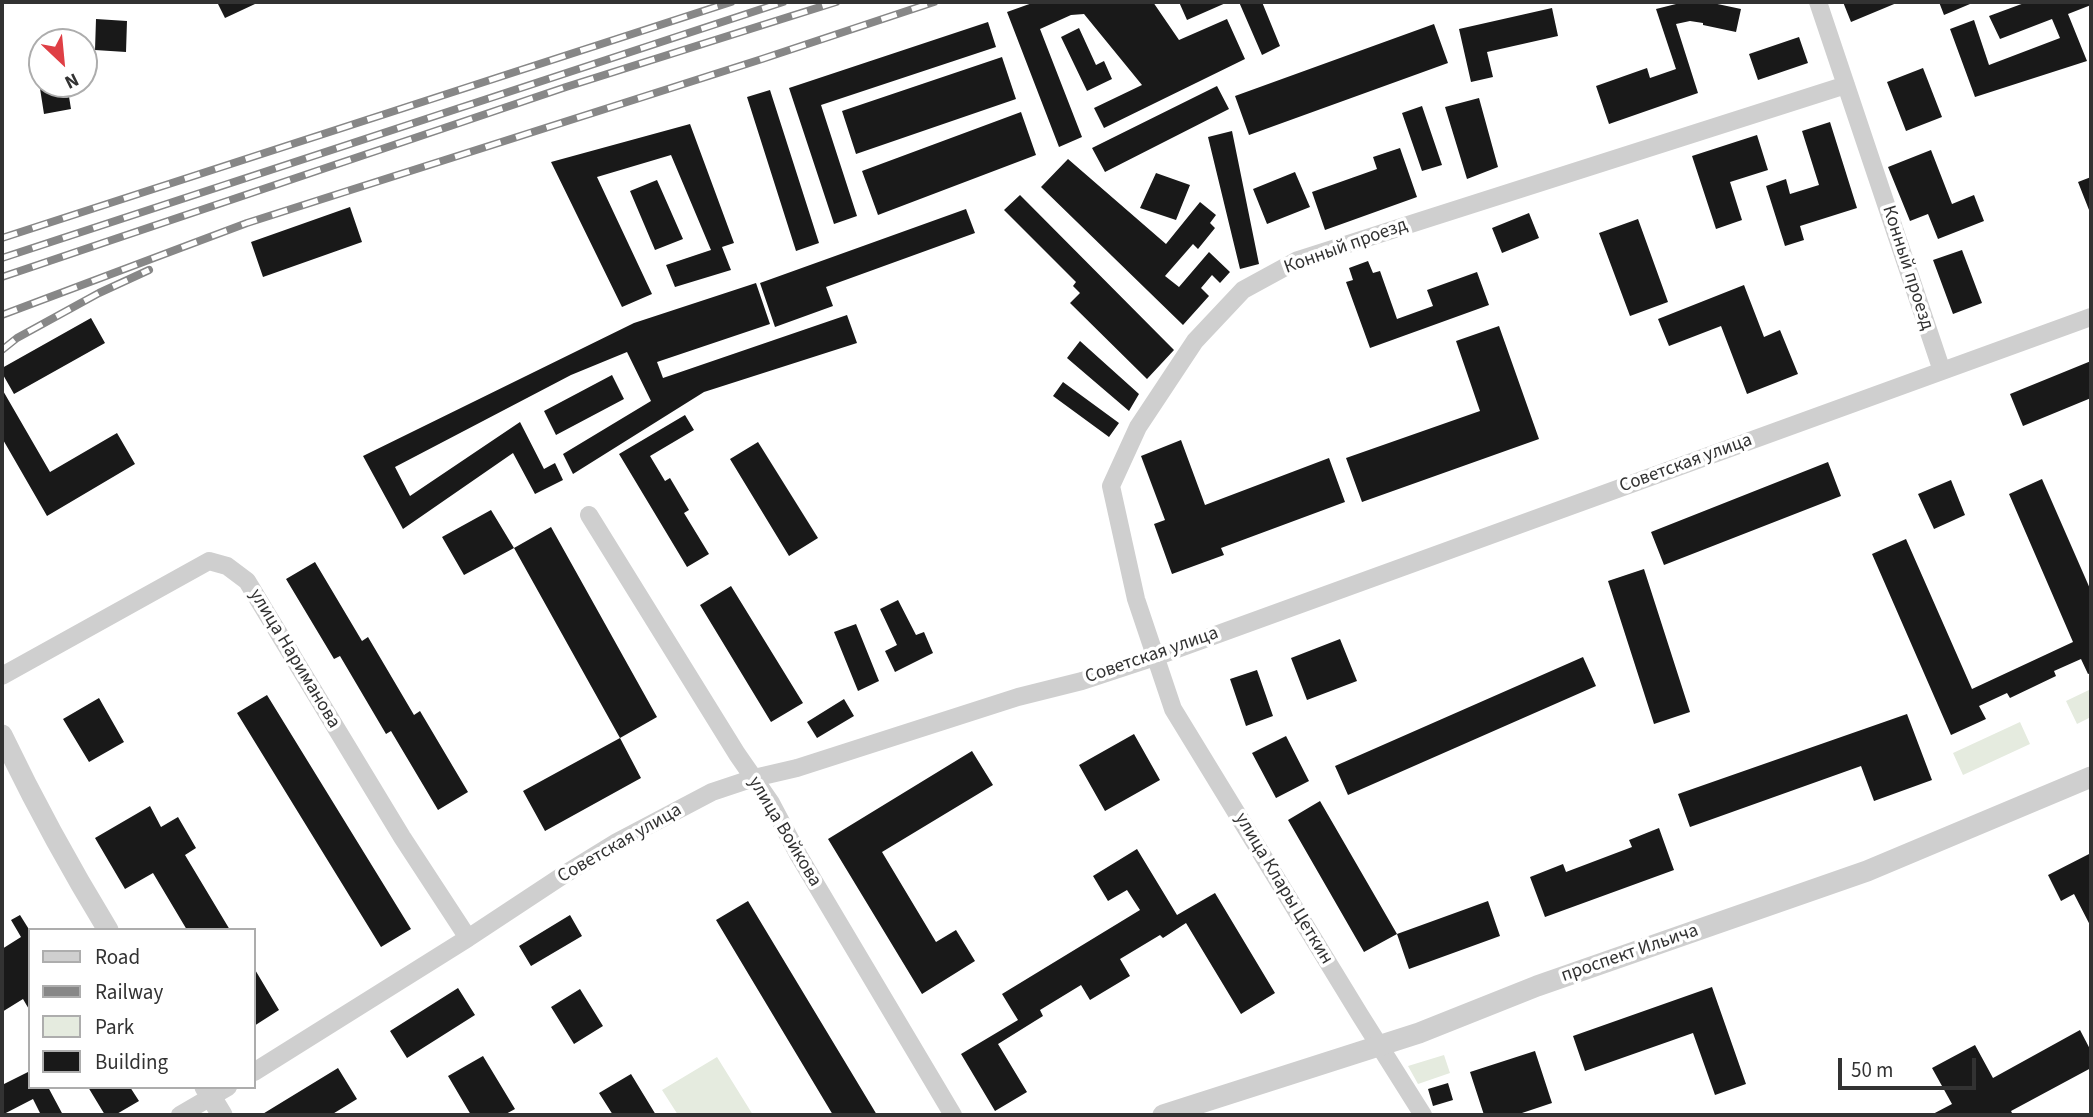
<!DOCTYPE html>
<meta charset="utf-8">
<style>
body{margin:0}
#map{position:relative;width:2093px;height:1117px;overflow:hidden;background:#fff;font-family:"Source Sans 3",sans-serif}
canvas{display:block}
.frame{position:absolute;inset:0;border:4px solid #323232;pointer-events:none}
.legend{position:absolute;left:28px;top:928px;width:228px;height:161px;box-sizing:border-box;background:#fff;border:2px solid #adadad;margin:0;padding:9px 12px;list-style:none;font-size:21px;color:#323232}
.legend li{display:flex;align-items:center;gap:14px;height:35px}
.legend b{width:35px;border:2px solid #adadad}
.north{position:absolute;left:28px;top:28px;width:70px;height:70px;box-sizing:border-box;background:#fff;border:2px solid #adadad;border-radius:50%;rotate:154deg;font-size:19px;font-weight:700;line-height:28px;text-align:center;color:#323232}
.north::after{content:'';display:block;margin:auto;width:24px;height:32px;background:#df3f45;clip-path:polygon(50% 0,100% 100%,50% 72%,0 100%)}
.scale{position:absolute;left:1838px;top:1058px;width:138px;height:32px;box-sizing:border-box;border:4px solid #323232;border-top:0;padding-left:9px;font-size:21px;line-height:24px;white-space:nowrap;color:#323232;-webkit-text-stroke:5px #fff;paint-order:stroke}
</style>
<div id="map">
<canvas width="2093" height="1117"></canvas>
<div class="frame"></div>
<ul class="legend">
<li><b style="height:9px;background:#cfcfcf"></b>Road</li>
<li><b style="height:9px;background:#878787"></b>Railway</li>
<li><b style="height:19px;background:#e5ebdf"></b>Park</li>
<li><b style="height:19px;background:#191919"></b>Building</li>
</ul>
<div class="north">N</div>
<div class="scale">50 m</div>
</div>
<script>
const context = document.querySelector('canvas').getContext('2d');
context.lineJoin = 'round';
function fill(path, color) { context.fillStyle = color; context.fill(path, 'evenodd'); }
function trace(path, color, width, dash) { context.strokeStyle = color; context.lineWidth = width; context.lineCap = dash ? 'butt' : 'round'; context.setLineDash(dash || []); context.stroke(path); }
function label(font, color, halo, rows, align = 'center') {
  context.font = font + ' "Source Sans 3",sans-serif'; context.lineWidth = 7; context.setLineDash([]); context.textBaseline = 'middle'; context.strokeStyle = halo; context.fillStyle = color; for (const [text, x, y, turn = 0] of rows) {
    context.save(); context.translate(x, y); context.rotate((+turn || 0) * Math.PI / 180); context.textAlign = isNaN(turn) ? turn : align; if (halo) context.strokeText(text, 0, 0); context.fillText(text, 0, 0); context.restore();
  }
}
const green = new Path2D(`
 M2091,689v28l-14,7 -11,-23z
 M2020,722l10,22 -67,31 -10,-22z
 M1444,1055l6,18 -32,11 -10,-18z
 M717,1057l36,58h-75l-16,-25z`);
const building = new Path2D(`
 M217,2h37l1,2 -30,14z
 M1035,2h118l26,38 48,-21 18,40 -141,69 -10,-20 48,-23 -58,-71 -13,1 -31,14 42,108 -23,10 -52,-135z
 M1179,2h49l-41,18z
 M1239,2h23l18,44 -18,9z
 M1684,2h24l33,7 -5,23 -33,-7v-2l-13,-2 -14,3 22,69 -89,31 -13,-38 51,-18 3,10 26,-9 -20,-60z
 M1843,2h56l-48,20z
 M1939,2h30l1,2 -26,11z
 M2027,2h64v3l-23,9 19,47 -112,36 -25,-68 24,-9 15,45 71,-27 -8,-19 -52,20 -11,-23z
 M1552,8l6,28 -71,16 6,25 -22,5 -12,-53z
 M96,19l31,2 -1,31 -31,-2z
 M988,22l8,25 -175,58 36,111 -23,8 -45,-136z
 M1434,24l14,39 -199,72 -14,-39z
 M1079,28l17,37 8,-4 8,18 -25,12 -26,-54z
 M1799,37l9,26 -50,17 -9,-26z
 M1002,57l14,42 -160,55 -14,-43z
 M1923,68l19,49 -36,14 -19,-49z
 M39,82h3v2h25l4,25 -27,5z
 M1217,86l12,23 -124,63 -13,-24z
 M770,90l49,153 -23,8 -49,-154z
 M1479,98l19,69 -31,12 -22,-72z
 M1422,106l20,59 -20,6 -20,-58z
 M1021,112l15,43 -158,60 -16,-44z
 M1830,122l27,86 -57,18 4,14 -19,6 -19,-60 20,-7 4,15 29,-9 -17,-54z
 M690,124l44,119 -12,4 9,23 -56,17 -9,-22 45,-15 -40,-95 -74,22 55,117 -30,13 -71,-145z
 M1232,131l27,133 -19,5 -32,-132z
 M1757,135l11,35 -38,12 12,38 -26,9 -24,-73z
 M1400,148l17,49 -92,33 -13,-38 65,-23 -4,-12z
 M1931,150l21,54 22,-9 10,26 -46,18 -10,-25 -18,7 -22,-54z
 M1068,159l98,85 34,-42 16,13 -6,8 5,5 -17,21 -5,-5 -28,32 14,11 30,-35 21,20 -10,11 -8,-8 -11,13 8,8 -26,29 -142,-138z
 M1295,172l15,35 -43,17 -14,-35z
 M1156,173l34,12 -14,35 -36,-12z
 M2091,177v38l-13,-33z
 M657,180l26,59 -28,11 -25,-59z
 M1020,195l154,155 -27,29 -77,-76 10,-10 -7,-7 3,-4 -72,-72z
 M350,207l12,35 -99,35 -12,-35z
 M966,209l9,24 -149,54 7,19 -58,21 -15,-44z
 M1529,213l10,25 -37,15 -10,-25z
 M1638,219l30,83 -38,14 -31,-83z
 M1962,250l20,53 -29,11 -20,-54z
 M1368,261l5,12 7,-2 17,48 36,-13 -6,-16 50,-18 12,33 -119,43 -24,-66 7,-2 -4,-12z
 M756,283l14,41 -113,38 6,16 184,-63 10,28 -153,49 -131,82 -10,-20 88,-53 -24,-49 -56,23 -176,92 15,29 110,-74 24,47 11,-6 8,17 -28,14 -22,-41 -110,76 -40,-73 271,-133z
 M1744,285l20,52 16,-7 18,44 -51,20 -26,-68 -52,20 -11,-27z
 M91,318l14,25 -91,51 -12,-21v-5z
 M1499,326l40,113 -177,63 -16,-44 134,-47 -24,-70z
 M1080,341l59,53 -10,17 -62,-53z
 M2091,361v37l-68,28 -13,-32z
 M612,375l12,24 -68,36 -12,-24z
 M1063,382l56,41 -10,14 -56,-41z
 M2,389l48,83 67,-39 18,31 -88,52 -45,-78z
 M685,415l9,15 -44,26 15,25 5,-3 19,32 -5,3 25,41 -22,13 -68,-113z
 M1181,440l24,65 124,-47 16,44 -124,46 3,7 -52,19 -18,-50 11,-4 -24,-64z
 M758,442l60,96 -29,18 -59,-97z
 M1828,462l13,34 -177,69 -13,-33z
 M2042,479l49,112v82l-3,1 -7,-15 -27,12 2,5 -46,22 -3,-5 -28,13 7,13 -35,16 -79,-181 34,-15 66,150 101,-47 -64,-148z
 M1951,480l14,35 -31,14 -16,-35z
 M491,510l23,38 -50,27 -22,-38z
 M551,527l106,190 -37,21 -106,-190z
 M315,562l47,79 6,-4 46,78 6,-4 48,81 -30,18 -47,-79 -5,3 -46,-78 -6,3 -48,-80z
 M1644,569l46,143 -36,12 -46,-143z
 M731,586l72,117 -32,19 -71,-117z
 M898,600l18,35 8,-3 9,21 -38,19 -10,-21 12,-6 -17,-36z
 M856,624l23,57 -21,10 -24,-59z
 M1340,639l17,42 -50,19 -16,-42z
 M1583,657l13,29 -248,109 -13,-29z
 M1257,670l16,46 -27,10 -16,-47z
 M267,695l144,234 -30,18 -144,-234z
 M99,698l25,44 -35,20 -26,-43z
 M844,699l10,17 -37,22 -10,-16z
 M1907,714l25,66 -58,21 -13,-35 -171,61 -12,-33z
 M1134,734l26,46 -55,31 -26,-46z
 M1286,736l23,45 -33,17 -24,-45z
 M620,738l21,40 -96,53 -22,-40z
 M972,751l21,34 -111,67 54,90 20,-12 19,31 -53,33 -94,-155z
 M1320,801l77,133 -33,18 -76,-132z
 M150,806l11,21 17,-10 18,31 -11,7 45,75h-43l-34,-57 -28,16 -30,-51z
 M1659,828l15,42 -129,47 -15,-40 33,-13 3,8 66,-25 -3,-7z
 M1137,849l40,66 38,-22 60,100 -34,21 -55,-91 -23,15 -3,-3 -40,24 10,17 -40,24 -9,-15 -41,25 3,6 -45,28 29,48 -32,19 -34,-57 57,-34 -16,-26 138,-84 -13,-20 -19,11 -15,-25z
 M2091,853v74l-17,-33 -13,7 -13,-26z
 M748,901l129,214h-44l-117,-195z
 M1488,901l12,35 -91,33 -12,-35z
 M20,915l10,16v80l-7,-12 -21,13v-63l19,-12 -10,-17z
 M570,915l12,21 -51,30 -12,-20z
 M254,968l25,42 -25,16z
 M1712,987l34,97 -31,11 -22,-62 -108,38 -12,-35z
 M458,988l17,27 -68,43 -17,-27z
 M580,989l23,37 -29,18 -23,-37z
 M2080,1030l11,21v17l-80,43 2,4h-82l21,-11 -20,-36 43,-23 18,33z
 M1535,1051l17,52 -36,12h-32l-14,-43z
 M483,1056l32,53 -11,6h-33l-23,-39z
 M338,1068l19,31 -26,16h-70z
 M30,1071v16h18l15,28h-22l-8,-16 -31,16v-30z
 M631,1074l25,41h-43l-14,-22z
 M1448,1083l5,17 -20,6 -5,-17z
 M88,1087h42l9,14 -24,14h-10z`);
const minor = new Path2D(`
 M1818,2l124,369
 M589,515l148,239 34,49 28,53 154,259
 M2,676l207,-115 18,5 20,15 155,256 66,101
 M254,1072l214,-134 97,-64 52,-32 95,-50 42,-14 43,-10 221,-71 64,-16 73,-24 936,-340
 M180,1115l48,-28
 M1423,1115l-63,-100 -187,-306 -37,-110 -25,-113 27,-59 57,-86 48,-51 55,-30 548,-175`);
const tertiary = new Path2D(`
 M2,735c32,67 67,131 106,195
 M205,1087l17,28
 M1163,1115l256,-82 118,-47 330,-115 224,-94`);
const rail = new Path2D(`
 M2,238l729,-236
 M2,258l781,-256
 M2,277l564,-190 270,-85
 M2,315l245,-92 515,-164 172,-57
 M2,350l15,-12 82,-45 50,-23`);
const streetNames = [
 ["Конный проезд",1346,247,-20],
 ["Конный проезд",1907,268,72],
 ["Советская улица",1686,464,-20],
 ["Советская улица",1152,656,-19],
 ["улица Нариманова",294,659,59],
 ["улица Войкова",784,832,59],
 ["Советская улица",620,844,-30],
 ["улица Клары Цеткин",1283,889,59],
 ["проспект Ильича",1630,954,-19]
];
fill(green, '#e5ebdf');
fill(building, '#191919');
trace(minor, '#cfcfcf', 18);
trace(tertiary, '#cfcfcf', 21);
trace(rail, '#878787', 8);
trace(rail, '#fff', 5, [16]);
label('19px', '#323232', '#fff', streetNames);
</script>
